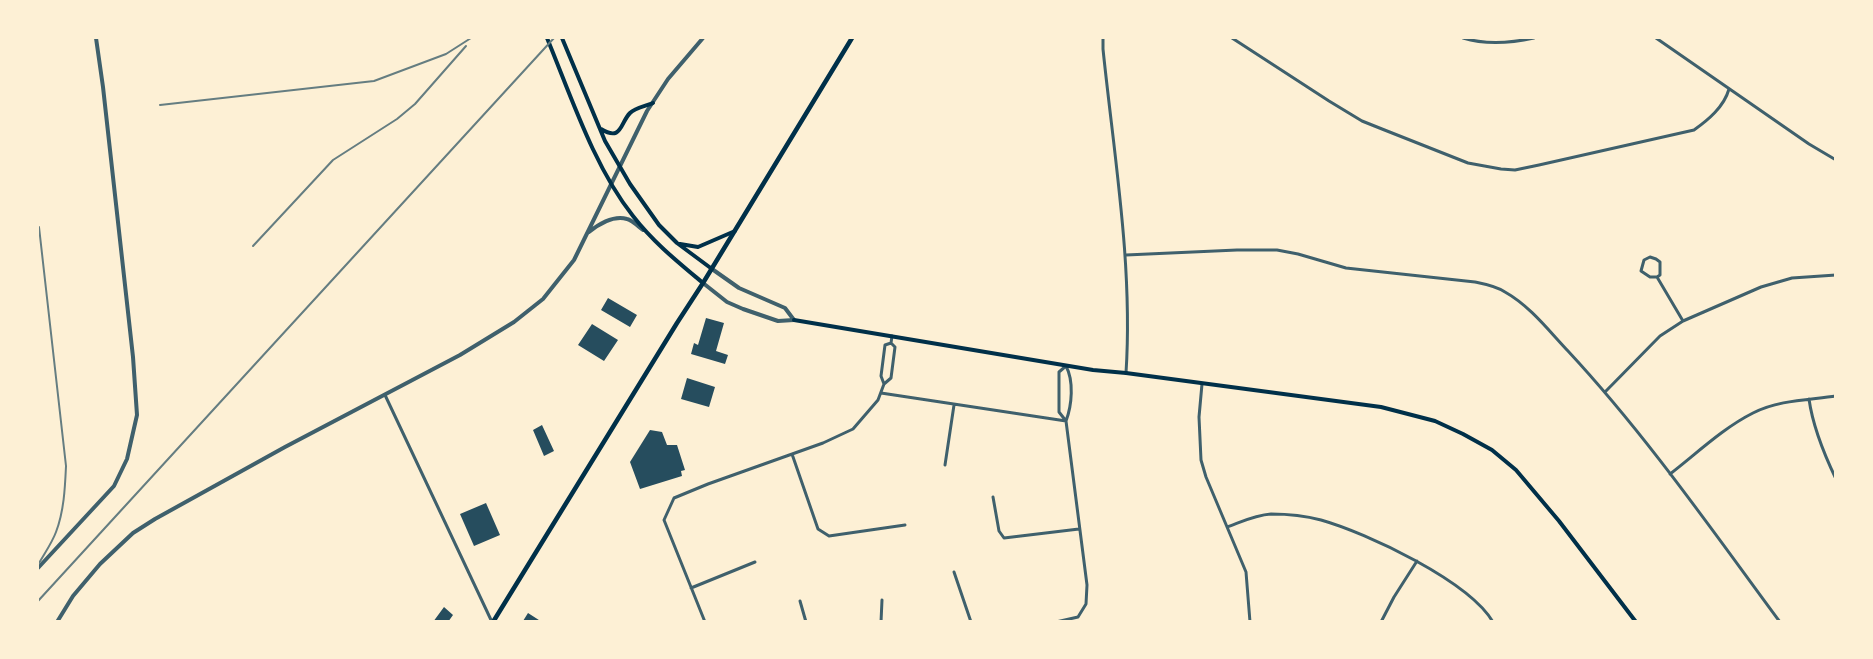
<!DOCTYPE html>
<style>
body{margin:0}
#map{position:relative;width:1873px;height:659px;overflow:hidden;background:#fdf0d5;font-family:Inter,sans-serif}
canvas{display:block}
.frame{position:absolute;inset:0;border:39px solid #fdf0d5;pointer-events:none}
</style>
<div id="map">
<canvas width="1873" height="659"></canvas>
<div class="frame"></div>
</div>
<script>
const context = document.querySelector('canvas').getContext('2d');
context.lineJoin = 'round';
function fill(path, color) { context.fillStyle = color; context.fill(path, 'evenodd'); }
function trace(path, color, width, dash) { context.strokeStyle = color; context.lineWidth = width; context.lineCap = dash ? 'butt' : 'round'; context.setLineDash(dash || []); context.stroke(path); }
const building = new Path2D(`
 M608,298l29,17 -7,12 -29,-17z
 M706,318l18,5 -8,28 12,4 -3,9 -34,-10 3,-11 4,2z
 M592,324l26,16 -14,21 -26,-16z
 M687,378l28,9 -6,20 -28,-8z
 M542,425l12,26 -10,5 -11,-26z
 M650,430l12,2 5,13h10l8,25 -4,1 1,5 -42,13 -10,-27z
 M486,503l14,32 -26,11 -14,-32z
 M444,607l9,8 -5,7h-15z
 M528,613l14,9h-17l-2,-1z`);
const minor = new Path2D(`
 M1103,38v11c11,107 30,216 23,324
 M1232,38l97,63 33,20 20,8 86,34 33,6 14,1 24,-5 155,-35c14,-10 30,-23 35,-41
 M1463,38c23,7 48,5 71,0
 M1656,38l153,106 27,16
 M1126,255l111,-5h40l21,4 48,14 129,14c10,2 21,4 30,10 25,14 44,39 63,59 78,84 144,179 212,271
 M1650,257l6,2 4,3v13l-3,2h-7l-9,-6 3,-11z
 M1657,277l26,44
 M884,384l-3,-8 4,-31 6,-2
 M1202,384l-3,33 2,43 5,17 40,95 4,50
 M1605,392l55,-56 23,-15 78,-34 31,-9 44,-3
 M881,393l185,28
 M385,395l107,227
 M1809,399c4,29 15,55 27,80
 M792,454l26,75 11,7 76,-11
 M945,465l9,-60
 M1670,474c26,-20 53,-46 83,-61 25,-13 55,-13 83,-17
 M993,497l6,34 5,7 75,-9
 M1227,527c14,-5 28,-12 44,-13 15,0 35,2 50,6 46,13 148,61 172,102
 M954,572l17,50
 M691,588l64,-26
 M800,601l6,21
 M705,622l-41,-102 10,-22 34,-14 115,-41 30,-14 25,-29 6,-16 7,-6 4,-31 -4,-4 1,-7
 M881,622l1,-22
 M1056,622l22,-5 8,-13 1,-19 -21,-164c6,-16 8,-40 0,-55l-7,6v40l7,9
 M1381,622l13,-25 23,-36`);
const tertiary = new Path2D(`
 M589,232c10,-8 24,-17 38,-13 5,1 12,8 16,11
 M712,269l27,19 46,20 9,12
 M703,283l24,19 16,7 35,12 16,-1
 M38,568l76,-82 13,-27 10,-44 -4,-58 -30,-270 -7,-49
 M57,622l16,-26 27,-32 33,-31 22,-14 130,-72 175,-92 54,-33 29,-23 31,-39 73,-149 21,-32 35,-41`);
const secondary = new Path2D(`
 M547,38c24,58 47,129 86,178 20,26 45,46 70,67
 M562,38l43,103 25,43 29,41 18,18 35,26
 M601,129c21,13 19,-6 29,-16 5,-5 16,-7 23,-10
 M680,244l18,3 37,-16
 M794,320l299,50 33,3 255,34 54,14 28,13 29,16 24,20 43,51 77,101`);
const primary = new Path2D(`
 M493,622l184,-299 26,-40 149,-245`);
const rail = new Path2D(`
 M160,105l214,-24 72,-27 25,-16
 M253,246l80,-86 64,-41 18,-15 51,-58
 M38,565c6,-11 14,-22 18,-33 8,-21 9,-44 10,-66l-27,-239
 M38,601l516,-563`);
fill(building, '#264d5e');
trace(minor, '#3f606c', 3);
trace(tertiary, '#3f606c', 4);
trace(secondary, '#003049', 4);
trace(primary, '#003049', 4.5);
trace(rail, '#657d81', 2);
</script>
